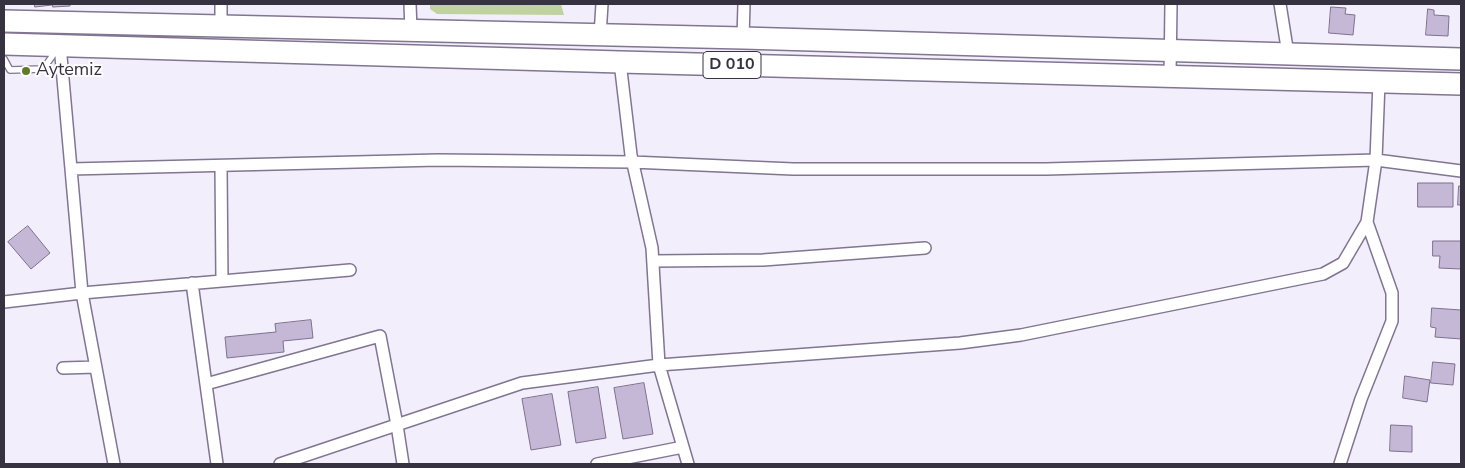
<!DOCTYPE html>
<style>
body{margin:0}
#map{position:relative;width:1465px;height:468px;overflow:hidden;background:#f3eefb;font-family:"Nunito Sans",sans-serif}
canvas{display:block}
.frame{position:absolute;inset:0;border:5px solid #37323f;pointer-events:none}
</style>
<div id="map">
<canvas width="1465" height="468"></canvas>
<div class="frame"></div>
</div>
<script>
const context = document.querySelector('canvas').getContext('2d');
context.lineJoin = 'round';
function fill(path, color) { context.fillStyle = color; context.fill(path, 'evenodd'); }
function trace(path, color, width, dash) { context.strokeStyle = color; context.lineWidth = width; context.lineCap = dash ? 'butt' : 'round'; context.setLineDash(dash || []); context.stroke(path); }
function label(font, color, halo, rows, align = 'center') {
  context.font = font + ' "Nunito Sans",sans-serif'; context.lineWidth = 4; context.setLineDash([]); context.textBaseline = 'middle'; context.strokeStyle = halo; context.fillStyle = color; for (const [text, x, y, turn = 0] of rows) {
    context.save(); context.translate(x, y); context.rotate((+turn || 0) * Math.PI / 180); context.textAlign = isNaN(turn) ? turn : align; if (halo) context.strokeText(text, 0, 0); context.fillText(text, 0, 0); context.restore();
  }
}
const green = new Path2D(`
 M430,4h131l3,11 -127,-1 -7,-5z`);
const building = new Path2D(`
 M35,4h17v1l-17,2z
 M53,4h17v2l-17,1z
 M1331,7l15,1 -1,6 10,1 -2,20 -24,-2z
 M1428,9l6,1v5l15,1 -1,20 -22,-1z
 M1418,183h35v24h-35z
 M1459,186h2v19h-3z
 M28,226l22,27 -19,16 -23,-27z
 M1433,241h28v28l-22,-1 1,-12h-7z
 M1432,308l29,2v29l-26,-2 1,-9 -5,-1z
 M311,320l2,18 -30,3 1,11 -57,6 -2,-21 51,-5 -1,-8z
 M1433,362l22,2 -2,21 -22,-2z
 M1405,376l25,4 -3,22 -24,-4z
 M644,383l9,51 -30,5 -9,-51z
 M598,387l8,51 -30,5 -8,-51z
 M552,394l9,51 -30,5 -9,-51z
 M1391,425l21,1v26l-22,-1z`);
const lane = new Path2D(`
 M4,59l6,11 33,-1 13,-18`);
const street = new Path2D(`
 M410,4l1,26
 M1280,4l8,50
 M221,26v-22
 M600,35l2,-31
 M743,38l1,-34
 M60,45l22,248 32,171
 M620,62l11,93 21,93 7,117 29,99
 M1170,76l1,-72
 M221,166l1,115
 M71,169l367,-9 194,2 161,7h253l330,-9 85,11
 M653,261l110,-1 162,-12
 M192,283l25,181
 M4,302l78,-9 268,-23
 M63,368l33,-1
 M206,384l174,-48 17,89 6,39
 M280,464l242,-81 137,-18 301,-22 61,-8 302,-61 20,-11 24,-41
 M597,464l86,-17
 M1340,464l21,-65 31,-78v-28l-25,-71 9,-62 3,-78`);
const highway = new Path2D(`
 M4,21l739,17 718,21
 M4,44l616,18 841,22`);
const markers = [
 [26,71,5,"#61792b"]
];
const shields = [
 [732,65,58]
];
const shieldNames = [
 ["D 010",732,65]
];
const poiNames = [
 ["Aytemiz",36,71]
];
fill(green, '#bfd29f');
fill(building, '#c5b8d7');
trace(building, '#7e718e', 1);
trace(lane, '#817591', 8);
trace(street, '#817591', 14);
trace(highway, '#817591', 24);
trace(lane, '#fff', 5.5);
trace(street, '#fff', 11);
trace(highway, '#fff', 21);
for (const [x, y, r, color] of markers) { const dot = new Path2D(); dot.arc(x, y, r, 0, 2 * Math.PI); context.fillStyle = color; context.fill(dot); trace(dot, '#fefefe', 2); }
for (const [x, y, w] of shields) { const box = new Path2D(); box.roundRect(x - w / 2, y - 13.5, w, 27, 4); context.fillStyle = '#fefefe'; context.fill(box); trace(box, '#37323f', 1); }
label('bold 16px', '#37323f', null, shieldNames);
label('18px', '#37323f', '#fefefe', poiNames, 'left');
</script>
